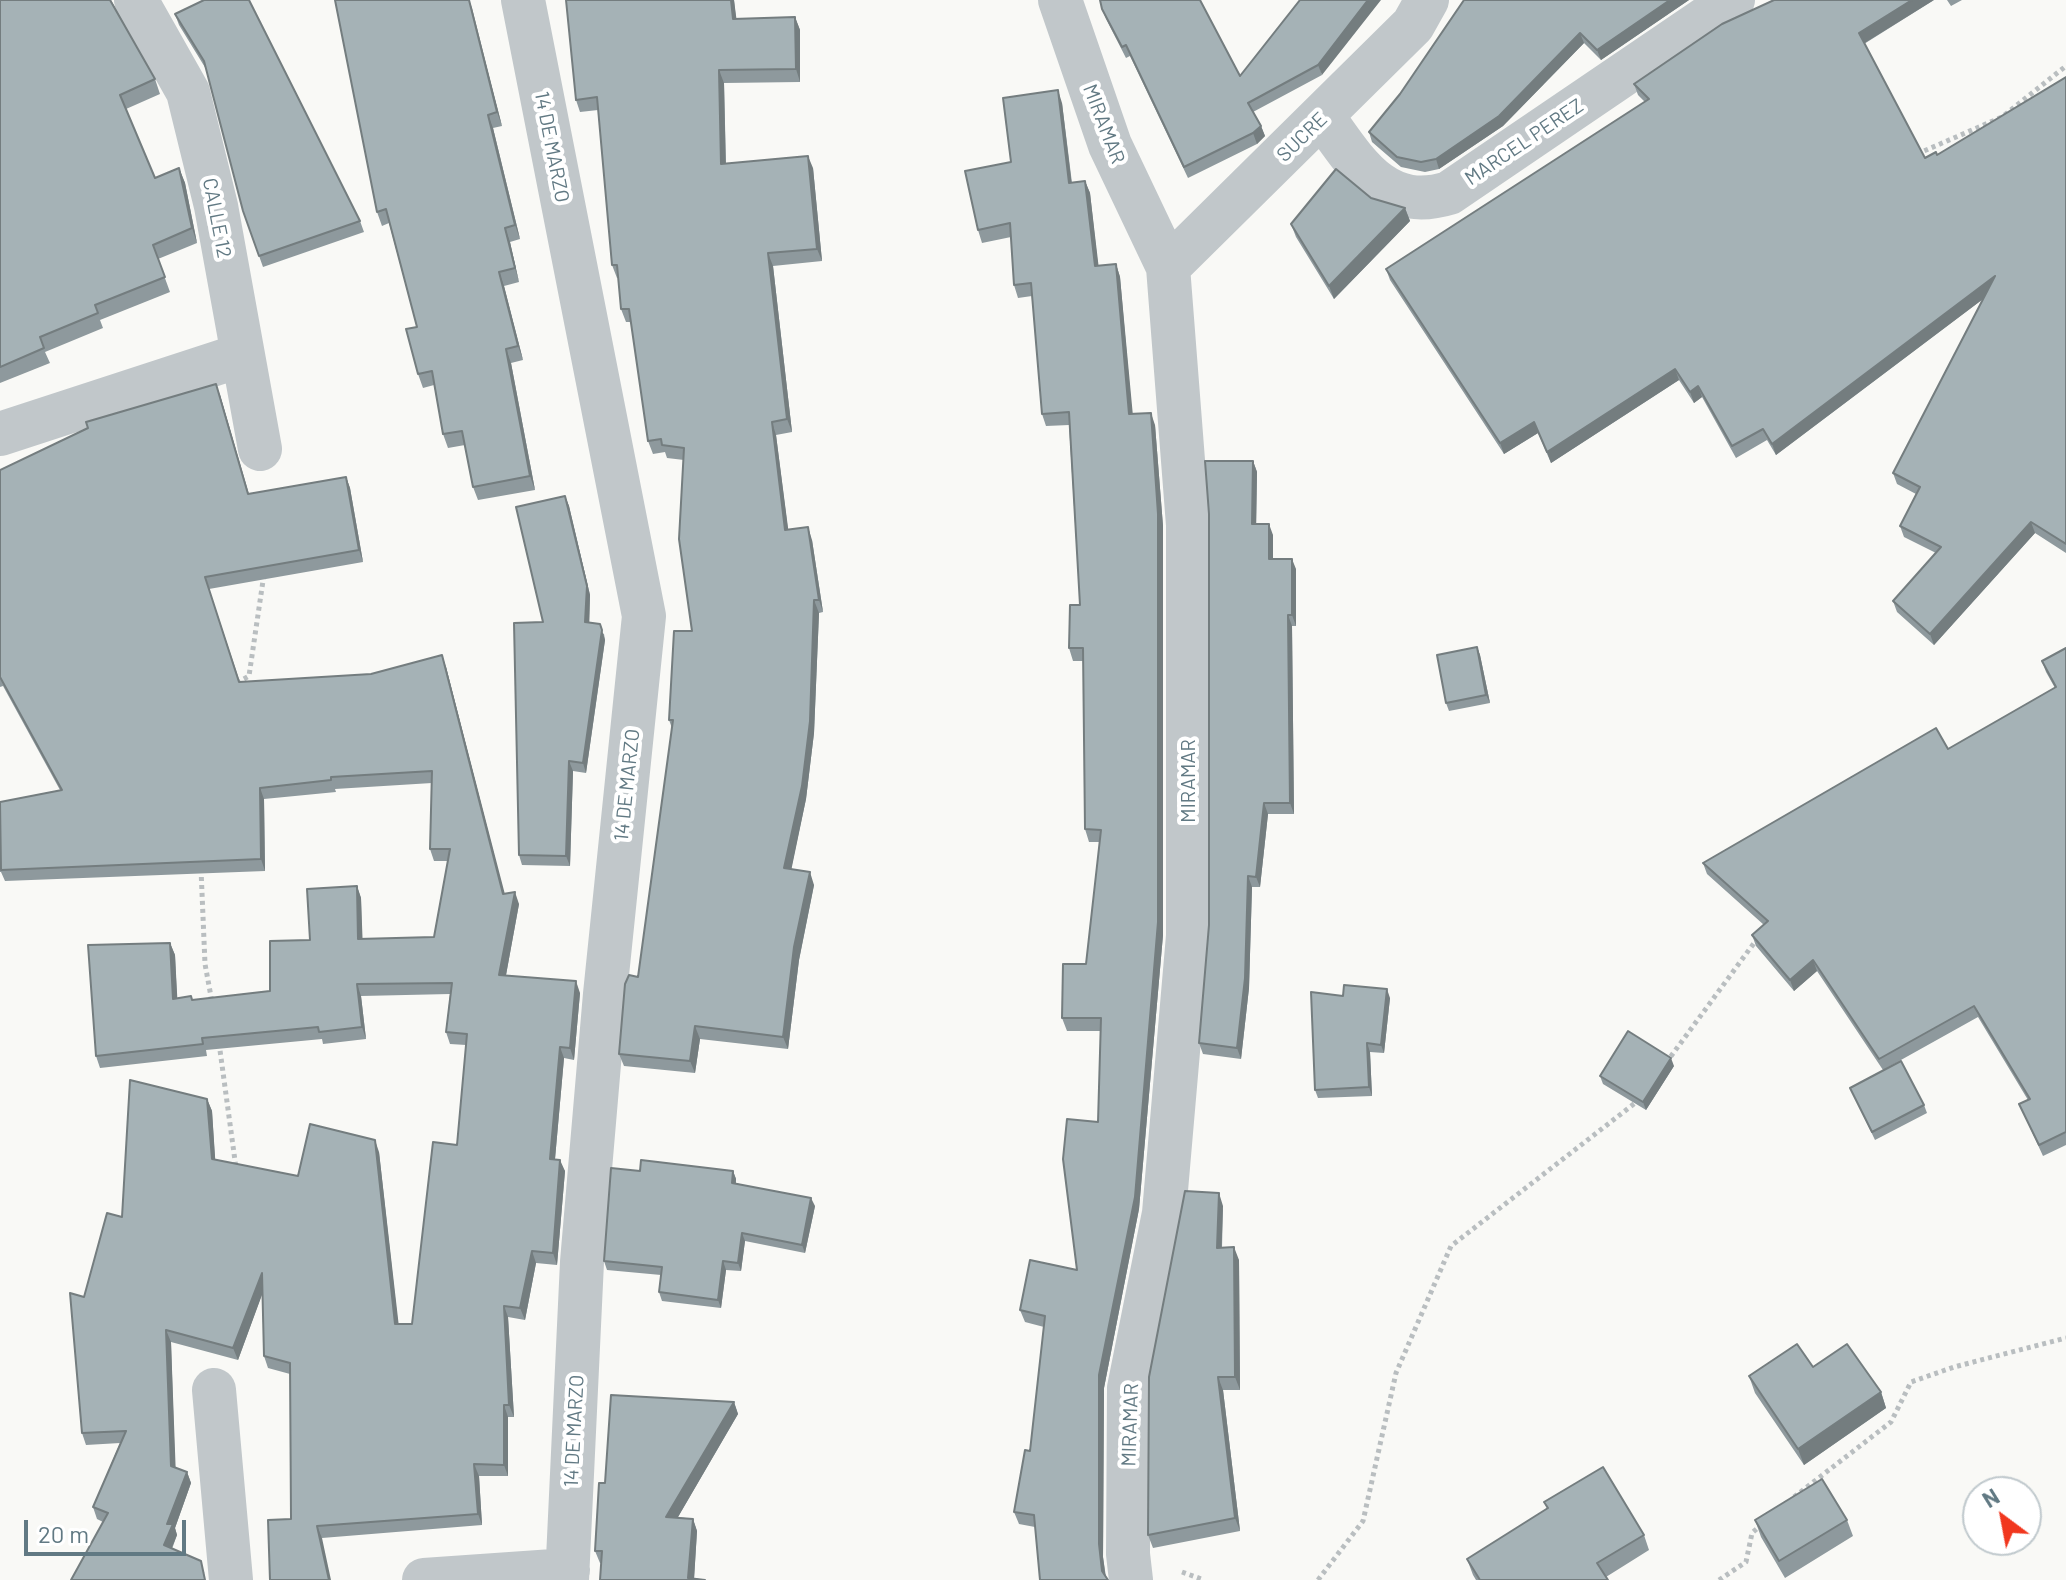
<!DOCTYPE html>
<style>
body{margin:0}
#map{position:relative;width:2066px;height:1580px;overflow:hidden;background:#f9f9f6;font-family:Barlow,sans-serif}
canvas{display:block}
.north{position:absolute;left:1962px;top:1476px;width:80px;height:80px;box-sizing:border-box;background:#fff;border:2px solid #c0c9cd;border-radius:50%;rotate:328deg;font-size:22px;font-weight:700;line-height:32px;text-align:center;color:#617983}
.north::after{content:'';display:block;margin:auto;width:28px;height:36px;background:#f1371e;clip-path:polygon(50% 0,100% 100%,50% 72%,0 100%)}
.scale{position:absolute;left:24px;top:1520px;width:162px;height:36px;box-sizing:border-box;border:4px solid #617983;border-top:0;padding-left:10px;font-size:24px;line-height:28px;white-space:nowrap;color:#617983;-webkit-text-stroke:6px #fff;paint-order:stroke}
</style>
<div id="map">
<canvas width="2066" height="1580"></canvas>
<div class="north">N</div>
<div class="scale">20 m</div>
</div>
<script>
const context = document.querySelector('canvas').getContext('2d');
context.lineJoin = 'round';
function trace(path, color, width, dash) { context.strokeStyle = color; context.lineWidth = width; context.lineCap = dash ? 'butt' : 'round'; context.setLineDash(dash || []); context.stroke(path); }
function fill(path, color) { context.fillStyle = color; context.fill(path, 'evenodd'); }
function label(font, color, halo, rows, align = 'center') {
  context.font = font + ' Barlow,sans-serif'; context.lineWidth = 8; context.setLineDash([]); context.textBaseline = 'middle'; context.strokeStyle = halo; context.fillStyle = color; for (const [text, x, y, turn = 0] of rows) {
    context.save(); context.translate(x, y); context.rotate((+turn || 0) * Math.PI / 180); context.textAlign = isNaN(turn) ? turn : align; if (halo) context.strokeText(text, 0, 0); context.fillText(text, 0, 0); context.restore();
  }
}
const path = new Path2D(`
 M1917,154l85,-37 64,-51
 M237,683l12,-7 15,-102
 M201,869l4,95 7,38
 M219,1043l17,125
 M1666,1063l91,-124
 M1794,1497l97,-75 20,-40 43,-15 112,-29
 M1182,1572l22,8
 M1318,1580l45,-59 33,-148 55,-127 188,-146
 M1719,1580l27,-18 6,-29 10,-9`);
const minor = new Path2D(`
 M136,0l52,92 28,114 44,243
 M523,0l121,616 -39,378 -23,268 -15,318
 M1060,0l50,145 58,122 20,258v411l-24,277 -35,175 -1,166 3,26
 M1323,117c33,46 61,96 126,76l284,-193
 M1168,267l245,-242 14,-25
 M0,434l242,-79
 M214,1390l17,190
 M424,1580l144,-10`);
const wall = new Path2D(`
 M0,0h111l44,79 5,15 -34,15 29,69 24,-10 6,15 12,60 -39,16 12,33 -70,28 3,8 -58,24 5,11 -50,20z
 M335,0h134l33,126 -9,2 27,111 -10,3 9,40 -15,4 19,74 -12,3 24,127 -57,10 -5,-13 -8,-42 -17,3 -5,-14 -9,-49 -11,3 -5,-14 -1,-47 -28,-104 -7,3 -5,-14z
 M566,0h168l2,19 59,-2 5,13v52l-76,1 2,81 87,4 9,93 -49,5 19,166 -16,3 12,95 24,10 11,72 -4,1 -5,120 -8,66 -15,70 23,16 -15,75 -11,89 -88,-10 -5,34 -71,-7 -5,-12 19,-77 34,-249 -3,-8 23,-89 -8,-171 -17,-2 -2,-6 -12,2 -5,-13 -17,-119h-5l-5,-13 -3,-31h-1l-5,-13 -14,-155 -18,2 -4,-12z
 M1300,0l22,75 -69,37 8,14 4,10 -8,8 -69,34 -58,-122 -4,2 -20,-39 -4,-10 138,67z
 M1464,0h225l-88,60 -17,-17 -81,83 -64,43 -14,3 -24,-5 -29,-25 -3,-10 31,-38z
 M1934,0l-70,44 61,114 12,-3 129,-78v476l-31,-20 -101,112 -37,-33 -4,-11 43,-48 -32,-16 -4,-11 16,-32 -19,-10 -4,-11 90,-174 -207,156 -9,-15 -31,18 -34,-61 -8,6 -15,-23 -128,83 -13,-30 -34,21 -114,-174 -4,-11 259,-167 -7,-7 -4,-11z
 M1947,0h15l-11,6z
 M175,14l185,207 4,11 -101,35 -20,-56 -37,-142 -27,-44z
 M1062,103l10,80 13,-2 5,12 8,73 18,-2 4,13 12,137 23,11 8,101v409l-24,274 -35,179 -1,169 3,20 -71,-50 -16,-3 -5,-12 16,-61 14,-124 -19,-5 -5,-12 57,-40 21,-148 3,-91h-34l-5,-13 24,-54 14,-122h-11l-4,-13 -2,-168h-10l-4,-13 11,-43 -11,-180 -23,1 -4,-12 -10,-118 -14,2 -4,-13 -3,-48 -29,6 -4,-13 33,-68z
 M1371,198l34,10 5,13 -76,78 -38,-62 -5,-13z
 M220,395l29,99 97,-17 4,11 13,74 -154,27 31,93 131,-8 75,-7 58,227 15,10 -13,71 74,18 -6,67 -10,-2 -9,101 10,12 -8,94 -21,-2 -11,57 -17,-3 6,100h-6v59h-29l3,49 -160,13 -31,-19 -1,-145 -22,-6 -4,-12 -2,-62 -24,66 -67,-18 4,126 12,4 4,11 -16,45 2,7 -5,14 33,24 -108,-54 -4,-12 27,-64 -34,2 -4,-12 2,-136 38,-80 85,-118 5,12 3,49 83,16 81,-24 19,172h14l45,-179 9,-100 -16,-1 -4,-12 4,-38 -89,2 5,43 -43,5 -1,-5 -116,11 1,6 -107,12 -4,-12 74,-113 5,12 2,44 14,-3 1,4 78,-9 40,-51 47,-54 4,12 1,41 72,-2 14,-76h-14l-4,-12 2,-66 -97,6 1,3 -72,7 1,72 -260,10 -4,-9h-1v-70l60,-12 -57,-104 -3,1v-217z
 M1253,461l4,11 -1,52 17,11v24l23,10v57h-4l2,188h-26l-8,73h-8l-3,101 -8,71 -38,-5 -4,-11z
 M565,496l4,10 21,89 -1,28 15,11 1,6 -19,133 -13,-2 -3,95 -48,-1 -3,-10 24,-233z
 M1477,647l3,8 10,48 -41,8 -3,-8z
 M2066,648v497l-23,11 -24,-52 9,-4 -50,-83 -95,53 -66,-99 -23,20 -38,-45 -4,-11 12,-10 -57,-51 -4,-11 245,-114 107,-61 -9,-16 -4,-11z
 M1343,996l47,2 -6,55 -14,-1 2,44 -54,2 -3,-8z
 M1674,1066l-28,44 -43,-26 -3,-8z
 M1850,1088l74,17 3,8 -52,27z
 M640,1171h93l3,8v4l79,23 -10,47 -60,-12 -4,30 -15,-1 -5,38 -59,-7 -3,-9 2,-17 -54,-5 -3,-9z
 M1223,1206l-1,42 17,12 1,130h-17l17,141 -87,17 -5,-13z
 M1813,1367l68,25 5,16 -82,57 -49,-72 -6,-17z
 M611,1395l123,7 4,12 -60,103 15,2 4,12 -3,47 11,2h-105l1,-17h-1l-5,-12 4,-68h6z
 M1544,1502l100,33 5,15 -43,27 2,3h-132l-3,-5 -6,-16 80,-50z
 M1755,1520h92l6,16 -68,42 -24,-41z`);
const shadedWall = new Path2D(`
 M469,0l3,8 30,118 -5,-14z
 M731,0h3l4,31 -5,-12z
 M1368,0h13l-59,75 -4,-10z
 M1670,0h19l-88,60 -4,-10z
 M1912,0h22l-71,44 -4,-11z
 M795,17l5,13v52l-4,-13z
 M1580,33l4,10 -81,83 -64,43 -3,-10z
 M719,70l5,13 2,94 -5,-13z
 M1058,90l4,13 11,92 -4,-12z
 M488,115l5,13 27,111 -5,-14z
 M1261,126l4,10 -8,8 -4,-11z
 M808,156l5,12 9,93 -5,-12z
 M179,168l6,15 12,60 -5,-15z
 M1085,181l5,12 10,85 -5,-12z
 M1405,208l5,13 -76,78 -5,-13z
 M505,228l5,14 9,40 -4,-14z
 M768,253l5,13 19,166 -5,-13z
 M1116,264l4,13 14,150 -5,-13z
 M499,272l5,14 19,74 -5,-14z
 M1995,276l4,11 -223,168 -4,-11z
 M506,349l5,14 24,127 -5,-14z
 M1675,369l4,11 -128,83 -4,-11z
 M216,384l4,11 32,111 -4,-12z
 M1698,386l4,11 -8,6 -4,-11z
 M1151,413l4,12 8,101v409l-24,274 -35,179 -1,169 3,23 -4,-9 -3,-27v-169z
 M772,422l4,13 14,108 -5,-13z
 M1534,422l4,11 -34,21 -4,-11z
 M1253,461l4,11 -1,63 -4,-11z
 M346,477l4,11 13,74 -4,-12z
 M565,496l4,10 21,89 -1,37 -4,-10z
 M2031,522l4,11 -101,112 -4,-11z
 M1269,524l4,11v35l-4,-11z
 M808,527l4,13 11,72 -4,-12z
 M1292,559l4,10v57l-4,-11z
 M814,600l5,13 -5,120 -8,66 -17,82 -5,-13z
 M1288,615l4,11 2,188 -4,-11z
 M600,624l5,16 -19,133 -3,-10z
 M1477,647l3,8 10,48 -4,-8z
 M442,655l4,12 62,239 -5,-12z
 M569,761l4,10 -3,95 -4,-10z
 M260,788l4,11 1,72 -4,-12z
 M1264,803l4,11 -8,73 -4,-10z
 M810,872l4,13 -15,75 -11,89 -5,-12 11,-90z
 M1248,876l4,11 -3,101 -8,71 -4,-11z
 M357,886l4,12 2,53 -5,-12z
 M515,892l4,12 -15,82 -5,-11z
 M170,943l5,12 3,56 -5,-12z
 M1813,960l4,11 -23,20 -4,-11z
 M576,981l4,12 -6,67 -4,-12z
 M357,984l4,12 5,43 -4,-12z
 M1387,989l3,9 -6,55 -3,-8z
 M695,1026l5,13 -5,34 -5,-12z
 M1367,1043l3,9 2,44 -3,-9z
 M560,1047l4,11 -10,112 -4,-11z
 M1671,1058l3,8 -28,44 -3,-8z
 M207,1099l5,12 4,60 -4,-12z
 M375,1140l4,12 21,184 -5,-12z
 M560,1160l5,11 -8,94 -4,-12z
 M733,1171l3,8 -1,12 -3,-8z
 M1219,1193l4,13 -2,56 -4,-14z
 M811,1198l4,8 -10,47 -3,-8z
 M742,1233l3,8 -4,30 -3,-8z
 M1234,1247l5,13 1,130 -5,-13z
 M532,1251l4,12 -11,57 -5,-12z
 M723,1261l3,9 -5,38 -3,-8z
 M262,1273l4,11 -28,76 -5,-12z
 M504,1306l4,11 6,100 -5,-12z
 M166,1330l5,12 5,136 -5,-12z
 M1218,1377l5,13 17,141 -5,-13z
 M1881,1392l5,16 -82,57 -6,-16z
 M734,1402l4,12 -67,115 -5,-12z
 M504,1405l4,12v59l-4,-11z
 M474,1464l5,12 3,49 -4,-11z
 M187,1472l4,11 -16,45 2,7 -9,22 -4,-12 3,-21z
 M693,1519l4,12 -3,49 -6,-2z
 M317,1526l5,12 9,42h-2z`);
const building = new Path2D(`
 M0,0h110l45,79 -35,16 35,83 24,-10 13,60 -39,17 12,32 -70,28 3,8 -58,24 4,11 -44,19z
 M204,0h45l111,221 -101,35 -16,-45 -39,-150 -29,-47z
 M335,0h134l28,112 -9,3 27,110 -10,3 10,40 -16,4 19,74 -12,3 24,127 -57,11 -11,-56 -19,3 -11,-63 -14,3 -12,-45 11,-2 -31,-118 -9,3z
 M566,0h165l2,19 62,-2 1,52 -77,1 2,94 87,-8 9,93 -49,4 19,166 -15,3 13,108 23,-3 11,73h-5l-4,121 -8,65 -18,82 26,4 -16,75 -11,90 -88,-11 -5,35 -71,-7 6,-70 4,-9 9,2 35,-257h-4l5,-89h18l-13,-92 5,-91 -22,-3 -1,-6 -13,2 -19,-132h-8l-4,-44h-5l-15,-168 -21,3z
 M1100,0h100l40,76 60,-76h68l-50,65 -70,38 13,23 -8,7 -69,34 -58,-122 -4,2 -20,-38z
 M1464,0h206l-73,50 -17,-17 -81,83 -63,43 -15,3 -24,-5 -28,-25 31,-38z
 M1774,0h138l-53,33 66,125 11,-6 1,3 129,-78v467l-35,-22 -101,112 -37,-33 48,-54 -41,-21 20,-39 -27,-14 102,-197 -223,168 -9,-15 -31,17 -34,-60 -8,6 -15,-23 -128,83 -13,-30 -34,21 -114,-174 263,-170 -15,-15 88,-60z
 M1058,90l11,93 16,-2 10,85 21,-2 13,150 22,-1 7,101v408l-23,275 -36,178v169l3,27 6,9h-68l-6,-65 -20,-3 11,-62 5,1 15,-135 -25,-6 10,-50 47,10 -14,-111 4,-40 31,3 3,-104h-39l1,-54h23l15,-134 -16,-1 -2,-181h-14l1,-43h10l-11,-193 -27,2 -11,-131 -17,2 -4,-62 -32,7 -13,-59 46,-9 -8,-64z
 M1336,169l35,29 34,10 -76,78 -38,-62z
 M216,384l32,110 98,-17 13,73 -154,27 34,105 132,-8 71,-19 61,239 12,-2 -16,83 77,6 -6,67 -10,-1 -10,112 10,1 -7,93 -21,-2 -12,57 -16,-2 5,99h-5v60l-30,-1 4,50 -161,12 12,54h-59l-2,-60 23,-1 -1,-156 -26,-7 -2,-83 -29,75 -67,-18 5,136 16,6 -20,52h6l-9,21 37,16 4,19h-134l37,-67 -15,-6 33,-76 -44,2 -12,-140 14,4 23,-84 15,4 8,-137 77,19 5,60 86,17 12,-52 65,16 20,184h17l21,-182 24,3 10,-111 -21,-2 6,-49 -95,1 5,43 -43,5 -1,-5 -116,11 1,6 -107,12 -8,-111 82,-2 3,56 18,-3 1,4 78,-9v-50l40,-1 -3,-51 50,-3 1,53 76,-2 16,-88h-20l2,-78 -101,6v3l-71,8 1,71 -260,11 -1,-68 62,-12 -62,-113v-207l88,-42 -2,-6z
 M1205,461h48l-1,63h17v35h23v56h-4l2,188h-26l-8,74 -8,-1 -3,102 -8,70 -38,-5 10,-118v-411z
 M565,496l22,90 -2,36 15,2 2,6 -19,133 -14,-2 -3,95 -47,-1 -5,-232 29,-1 -27,-115z
 M1477,647l9,48 -40,8 -9,-48z
 M2066,648v484l-27,13 -20,-41 11,-5 -56,-93 -95,53 -66,-99 -23,20 -38,-45 16,-14 -65,-58 233,-135 12,21 108,-62 -14,-26z
 M1344,985l43,4 -6,56 -14,-2 2,44 -54,3 -4,-98 32,4z
 M1628,1031l43,27 -28,44 -43,-26z
 M1901,1061l23,44 -52,27 -22,-44z
 M641,1160l92,11 -1,12 79,15 -9,47 -60,-12 -4,30 -15,-2 -5,39 -59,-8 3,-25 -58,-6 7,-93 29,3z
 M1185,1191l34,2 -2,55 17,-1 1,130h-17l17,141 -87,17 1,-158z
 M1797,1344l16,23 34,-23 34,48 -83,57 -49,-73z
 M611,1395l123,7 -68,115 27,2 -5,59 17,2h-105l2,-29h-7l4,-68h6z
 M1603,1467l41,68 -47,28 11,17h-128l-13,-21 81,-51 -4,-6z
 M1822,1479l25,41 -68,41 -24,-41z`);
const streetNames = [
 ["MIRAMAR",1104,124,69],
 ["SUCRE",1302,137,-44],
 ["MARCEL PEREZ",1524,142,-34],
 ["14 DE MARZO",552,147,79],
 ["CALLE 12",217,218,79],
 ["MIRAMAR",1188,781,-90],
 ["14 DE MARZO",627,785,-84],
 ["MIRAMAR",1130,1425,-88],
 ["14 DE MARZO",574,1431,-87]
];
trace(path, '#b9bec0', 5, [4, 4]);
trace(minor, '#c1c7ca', 44);
fill(wall, '#8e999d');
fill(shadedWall, '#747d7f');
fill(building, '#a5b2b6');
trace(building, '#747d7f', 2);
label('20px', '#617983', '#fff', streetNames);
</script>
